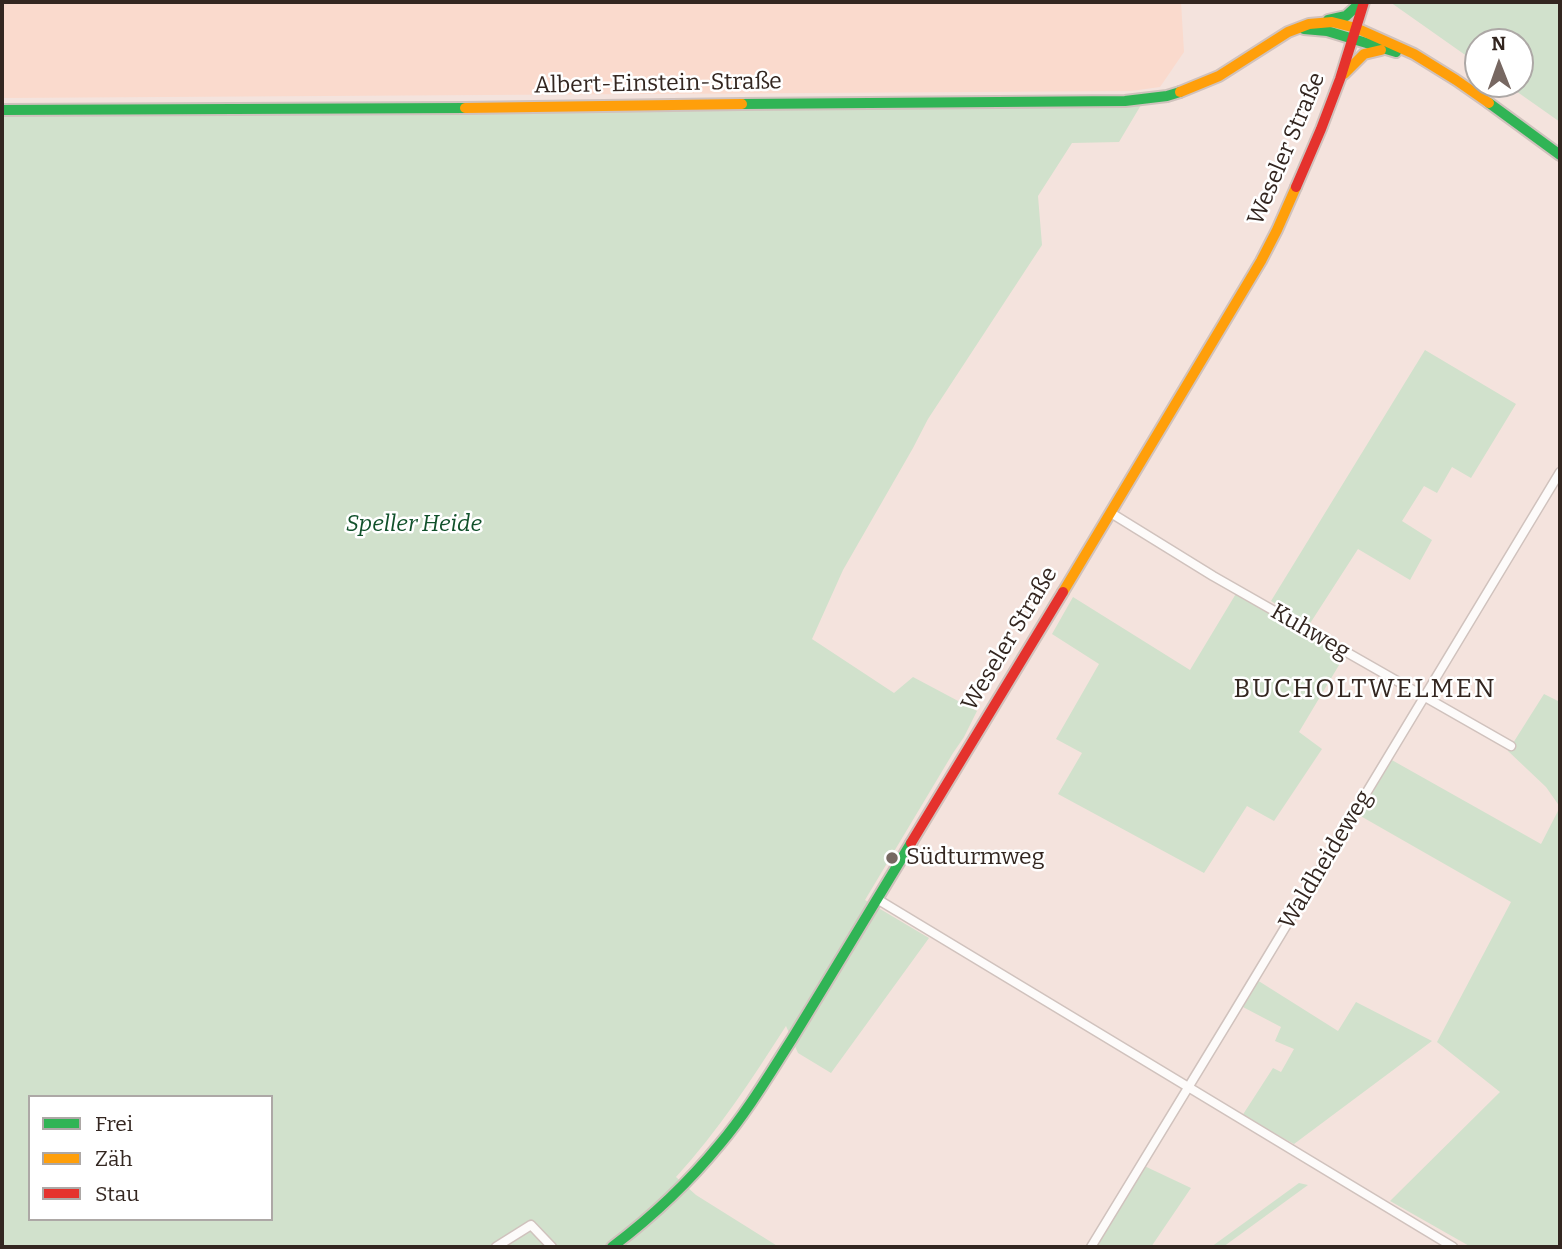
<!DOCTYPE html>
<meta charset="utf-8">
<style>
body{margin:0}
#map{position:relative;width:1562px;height:1249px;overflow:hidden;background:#f4e3dd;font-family:Bitter,serif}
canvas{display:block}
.frame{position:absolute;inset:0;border:4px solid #332620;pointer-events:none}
.legend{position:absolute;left:28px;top:1095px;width:245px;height:126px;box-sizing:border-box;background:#fff;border:2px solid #ada8a6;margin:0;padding:9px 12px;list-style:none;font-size:21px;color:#332620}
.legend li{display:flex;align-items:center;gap:14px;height:35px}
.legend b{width:35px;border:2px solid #ada8a6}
.north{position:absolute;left:1464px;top:28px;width:70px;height:70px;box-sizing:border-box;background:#fff;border:2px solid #ada8a6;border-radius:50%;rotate:359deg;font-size:19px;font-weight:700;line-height:28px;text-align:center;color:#332620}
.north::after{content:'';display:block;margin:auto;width:24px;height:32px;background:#776862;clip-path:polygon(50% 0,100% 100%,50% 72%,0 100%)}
</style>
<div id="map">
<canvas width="1562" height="1249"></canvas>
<div class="frame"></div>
<ul class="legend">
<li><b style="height:9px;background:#30b455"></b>Frei</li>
<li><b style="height:9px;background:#ff9f0a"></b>Zäh</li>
<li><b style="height:9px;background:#e5322d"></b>Stau</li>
</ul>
<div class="north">N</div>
</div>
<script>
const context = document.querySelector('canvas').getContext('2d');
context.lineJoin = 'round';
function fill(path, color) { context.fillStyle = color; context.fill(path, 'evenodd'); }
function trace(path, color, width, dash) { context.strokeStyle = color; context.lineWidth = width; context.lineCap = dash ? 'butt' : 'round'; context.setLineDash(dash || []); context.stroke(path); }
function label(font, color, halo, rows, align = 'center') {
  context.font = font + ' Bitter,serif'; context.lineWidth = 5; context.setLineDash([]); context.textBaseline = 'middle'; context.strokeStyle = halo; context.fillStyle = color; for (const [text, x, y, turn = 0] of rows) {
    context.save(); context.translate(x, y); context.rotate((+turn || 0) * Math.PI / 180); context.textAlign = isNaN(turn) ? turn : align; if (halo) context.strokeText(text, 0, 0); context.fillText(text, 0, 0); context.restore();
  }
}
const built = new Path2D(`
 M2,2h1179l3,50 -24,35 -29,4 -1129,7z`);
const green = new Path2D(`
 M1390,2h170v120l-54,-38h14v-42h-42v22z
 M1141,105l-22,37 -47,1 -34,53 4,49 -114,174 -15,29 -70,122 -31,69 82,54 19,-16 64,34 -13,26 -11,16 -88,147 64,38 -98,135 -33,-20 -12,-27c-34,53 -68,105 -110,151l20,18 83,52h-777v-1131zM30,1097h241v122h-241z
 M1425,350l91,54 -45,74 -19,-11 -15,26 -13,-7 -22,35 30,19 -22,40 -52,-31 -49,76 -38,-24z
 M1237,592l108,63 -46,77 23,17 -48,72 -27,-15 -43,67 -146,-79 24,-41 -26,-14 43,-75 -47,-30 21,-37 117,73z
 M1544,694l16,8v545h-89l-81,-46 110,-109 -63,-50 74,-140 -154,-88 33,-55 151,85 19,-37 -14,-20 -38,-36z
 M1257,980l81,51 18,-29 76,39 -138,103 -52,-28 31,-48 8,4 13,-23 -19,-8 6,-14 -40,-21z
 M1138,1163l53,25 -40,59h-62z
 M1299,1183l9,2 -85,62h-12z`);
const street = new Path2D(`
 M1111,513l102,63 298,170
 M877,899l576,348
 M496,1247l35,-22 21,22
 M1091,1247c157,-258 315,-516 469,-775`);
const fast = new Path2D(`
 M1328,20l18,-4 15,-14
 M1304,29l23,2 69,21
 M1489,103l71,52
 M742,104l383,-3 42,-5 13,-4
 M2,110l463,-2
 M612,1247c40,-30 76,-64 108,-103 27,-32 49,-69 72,-105 40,-65 79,-130 119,-196`);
const slow = new Path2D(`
 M1344,74l20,-20 17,-4
 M1180,92l39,-16 69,-44 21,-8 23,-2 24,6 58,26 42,26 33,23
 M465,108l277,-4
 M1063,592l198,-331 16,-31 19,-43`);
const jam = new Path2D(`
 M1296,187l25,-58 19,-50 24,-77
 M911,843l152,-251`);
const markers = [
 [892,858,7,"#776862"]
];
const streetNames = [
 ["Albert-Einstein-Straße",658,84,-1],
 ["Weseler Straße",1287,149,-67],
 ["Kuhweg",1310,632,30],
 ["Weseler Straße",1010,639,-59],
 ["Waldheideweg",1326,860,-59]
];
const parkNames = [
 ["Speller Heide",414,525]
];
const poiNames = [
 ["Südturmweg",906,858]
];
const quarterNames = [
 ["BUCHOLTWELMEN",1365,690]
];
fill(built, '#fadacd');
fill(green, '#d1e1cc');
trace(street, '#d0c2bd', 11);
trace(fast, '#d0c2bd', 14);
trace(slow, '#d0c2bd', 14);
trace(jam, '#d0c2bd', 14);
trace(street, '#fdfbfa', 8);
trace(fast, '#30b455', 10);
trace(slow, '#ff9f0a', 10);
trace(jam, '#e5322d', 10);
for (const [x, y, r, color] of markers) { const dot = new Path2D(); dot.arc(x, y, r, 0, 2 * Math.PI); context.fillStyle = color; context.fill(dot); trace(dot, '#fff', 2.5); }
label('23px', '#332620', '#fff', streetNames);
label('italic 23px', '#11512b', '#fff', parkNames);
label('23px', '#332620', '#fff', poiNames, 'left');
context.letterSpacing = '2px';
label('26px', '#332620', '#fff', quarterNames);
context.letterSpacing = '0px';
</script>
